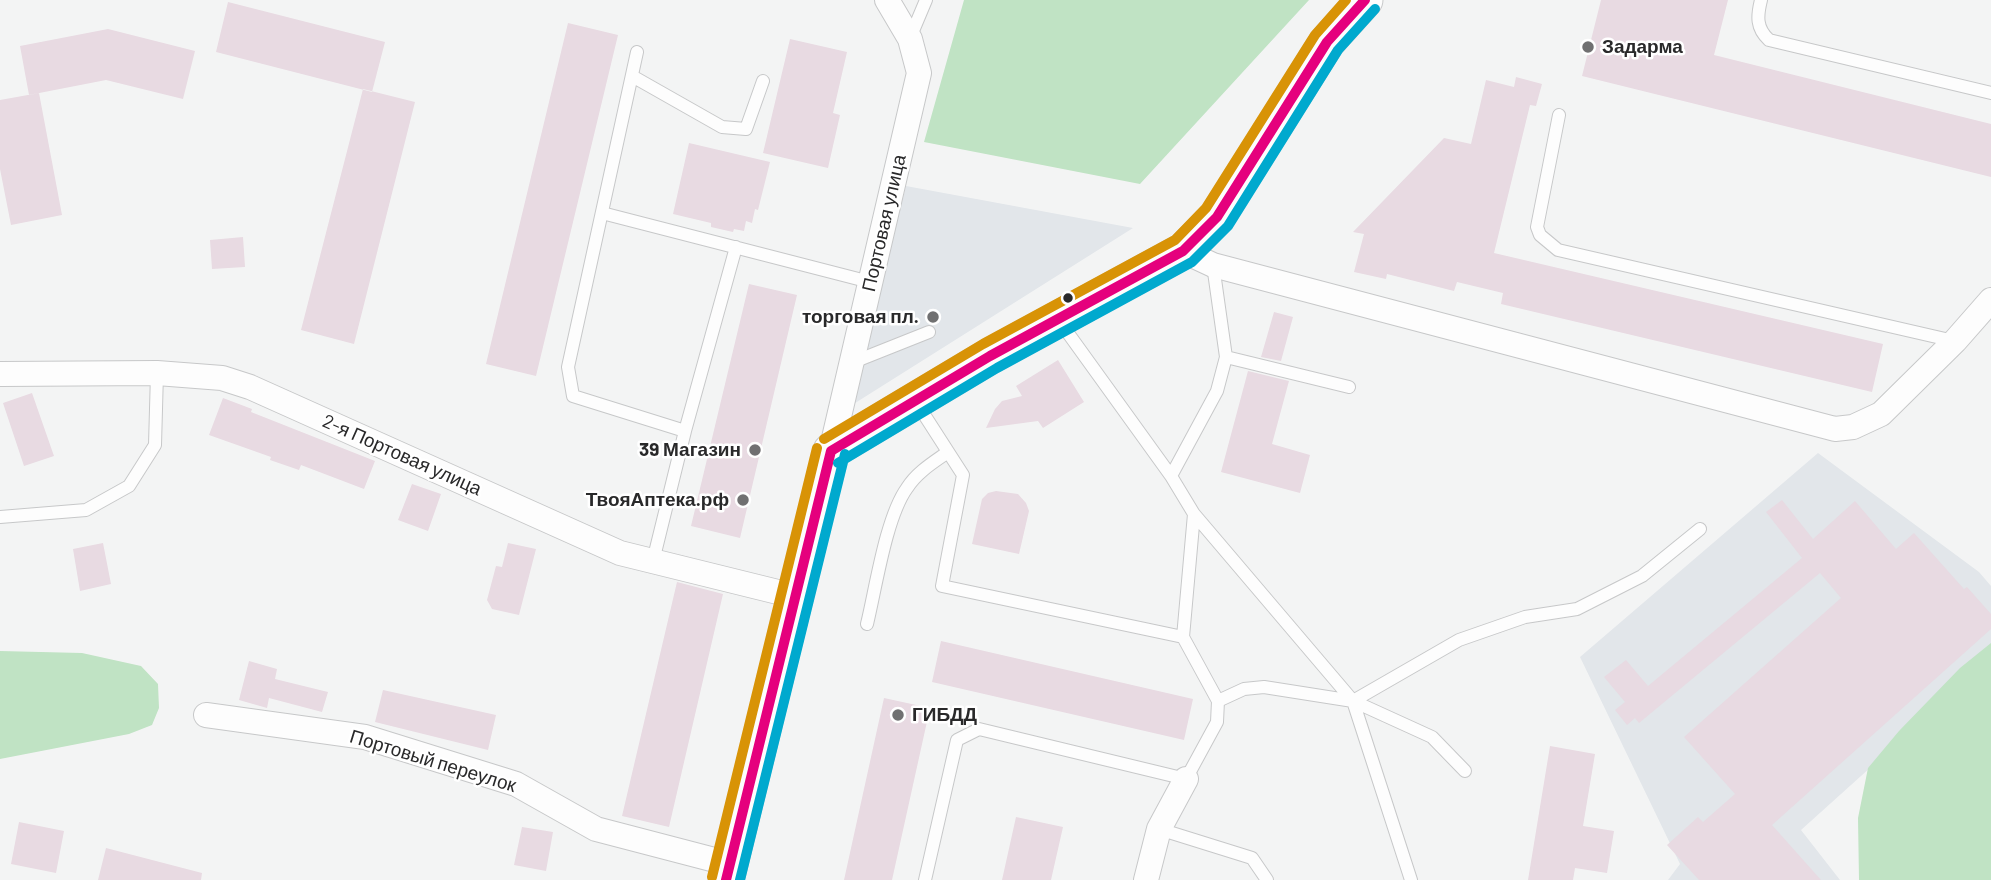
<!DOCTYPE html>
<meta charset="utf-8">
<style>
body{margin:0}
canvas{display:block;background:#f3f4f4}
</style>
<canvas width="1991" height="880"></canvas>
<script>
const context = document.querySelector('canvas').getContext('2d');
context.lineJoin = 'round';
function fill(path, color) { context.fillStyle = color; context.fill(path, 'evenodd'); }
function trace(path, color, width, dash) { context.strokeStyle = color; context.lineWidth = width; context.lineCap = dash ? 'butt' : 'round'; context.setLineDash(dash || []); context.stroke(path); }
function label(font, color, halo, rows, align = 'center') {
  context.font = font + ' Barlow,sans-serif'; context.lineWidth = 5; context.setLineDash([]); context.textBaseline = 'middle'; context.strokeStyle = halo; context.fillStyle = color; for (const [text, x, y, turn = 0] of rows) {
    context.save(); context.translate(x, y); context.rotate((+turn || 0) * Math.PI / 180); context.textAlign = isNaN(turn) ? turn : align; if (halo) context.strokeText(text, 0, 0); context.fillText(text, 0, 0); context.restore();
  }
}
const built = new Path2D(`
 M906,186l227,42 -281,177z
 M1818,453l161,119 12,14v73l-190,171 39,50h-172l12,-16 -100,-207z`);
const green = new Path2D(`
 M964,0h345l-169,184 -216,-42z
 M1991,643v237h-132l-1,-62 10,-50 31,-37 61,-63z
 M0,651l82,2 59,13 17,18 1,24 -7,17 -23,9 -129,25z`);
const building = new Path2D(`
 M1601,0h127l-14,55 277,69v53l-409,-101z
 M228,2l157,40 -13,50 -156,-40z
 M568,23l50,12 -82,341 -50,-12z
 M108,29l87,22 -12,48 -77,-19 -77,15 -9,-49z
 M790,39l57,13 -14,61 7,2 -12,53 -65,-15z
 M1516,77l26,7 -6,22 -6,-1 -36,148 389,91 -11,48 -371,-88 2,-11 -46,-11 -3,9 -67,-17 -1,5 -32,-7 10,-38 -11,-2 91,-94 27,6 15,-64 28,7z
 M363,89l52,13 -61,242 -53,-14z
 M39,93l23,122 -51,10 -11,-56v-69z
 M689,143l81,19 -12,48 -3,-1 -3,14 -6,-2 -2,10 -10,-2 -1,3 -22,-5v-4l-38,-9z
 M243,237l2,30 -33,2 -2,-29z
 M749,284l48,11 -57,243 -49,-12z
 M1274,312l19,5 -12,44 -20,-4z
 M1058,360l26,42 -41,26 -5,-7 -52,7 9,-19 7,-8 20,-5 -6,-10z
 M1248,371l41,10 -17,63 38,11 -10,38 -79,-21z
 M32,393l22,63 -30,10 -21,-63z
 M223,398l29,11 -1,3 124,49 -11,28 -63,-24 -2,5 -29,-10 1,-3 -62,-22z
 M412,484l29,10 -13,37 -30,-11z
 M996,491l22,3 8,9 3,8 -10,43 -47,-10 10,-45 6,-6z
 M1782,500l31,39 42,-38 41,48 18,-16 50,56 3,-2 24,27v15l-219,196 49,55h-122l-32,-35 31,-28 5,5 32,-28 -51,-57 157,-139 -21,-25 -181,150 -4,-5 -8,7 -12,-15 10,-8 -21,-25 22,-17 22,26 154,-128 -36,-46z
 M103,543l8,41 -31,7 -7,-42z
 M508,543l28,6 -17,66 -27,-6 -5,-9 9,-34 6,1z
 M677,582l46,12 -54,233 -47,-11z
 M941,641l252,58 -9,41 -252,-58z
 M249,661l28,8 -2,10 53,13 -6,20 -53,-14 -2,10 -28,-8z
 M383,690l113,25 -8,35 -113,-28z
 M884,698l46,10 -38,172h-48z
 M1550,746l45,8 -12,72 31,5 -7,42 -32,-5 -2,12h-45z
 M1016,817l47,10 -12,53h-49z
 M19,822l45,9 -8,42 -45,-9z
 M522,827l31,5 -7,39 -32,-6z
 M106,848l96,25 -1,7h-103z`);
const lane = new Path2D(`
 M1761,0c-4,16 -5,28 8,40l222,53
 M910,38l16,-38
 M637,52l-69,315 5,29 112,35
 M632,76l90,51 24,2 17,-48
 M1559,115l-22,112 3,8 18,15 396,91
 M602,213l268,69
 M1226,357l123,30
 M851,363l78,-31
 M916,402l47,73 -21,111 241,51
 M1171,476l46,-85 9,-34 -13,-92
 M1194,514l159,187 58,179
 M0,517l86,-7 43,-24 26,-41 2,-72
 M653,561l32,-130 51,-184
 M867,624c9,-37 19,-107 40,-136 10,-16 27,-26 41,-36
 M1218,701l26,-12 20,-2 89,14 79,36 33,34
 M1353,701l106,-61 66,-23 52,-8 65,-33 58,-47
 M1159,829l93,29 15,22
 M925,880l32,-140 22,-11 207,50 31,-57 1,-21 -35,-64 11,-123 -23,-38 -111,-154`);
const street = new Path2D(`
 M1183,251l30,14 622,164 18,-2 28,-13 74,-73 36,-41
 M0,374l157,-1 65,5 28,9 370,166 174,43
 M831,451l88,-378 -9,-34 -23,-39
 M206,715l159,22 151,47 80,45 134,35
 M1146,880l13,-51 27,-50`);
const secondary = new Path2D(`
 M726,880l105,-429 159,-95 193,-105 34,-34 110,-175 38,-42`);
const bus1 = new Path2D(`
 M831,451l159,-95 193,-105 34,-34 110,-175 38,-42
 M726,880l105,-429`);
const bus2 = new Path2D(`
 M838,463l159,-95 195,-106 36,-36 110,-176 37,-41
 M740,880l105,-426`);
const bus3 = new Path2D(`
 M824,439l159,-95 192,-104 31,-32 109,-173 31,-35
 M712,877l105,-429`);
const markers = [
 [1588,47,7,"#707071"],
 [1068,298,6,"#29292a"],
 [933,317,7,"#707071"],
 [755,450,7,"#707071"],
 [743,500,7,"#707071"],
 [898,715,7,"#707071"]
];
const poiNames = [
 ["Задарма",1602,47,"left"],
 ["торговая пл.",919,317],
 ["39 Магазин",741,450],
 ["ТвояАптека.рф",729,500],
 ["ГИБДД",912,715,"left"]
];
const streetNames = [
 ["Портовая улица",884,223,-77],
 ["2-я Портовая улица",402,455,24],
 ["Портовый переулок",433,761,17]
];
fill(built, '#e2e6ea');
fill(green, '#c0e3c4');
fill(building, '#e8dae2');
trace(lane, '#c7c8c9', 14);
trace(street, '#c7c8c9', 26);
trace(secondary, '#c7c8c9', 37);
trace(lane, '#fdfdfd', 12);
trace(street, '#fdfdfd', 24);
trace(secondary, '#fdfdfd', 35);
trace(bus1, '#e5007d', 10);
trace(bus2, '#00a9ce', 10);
trace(bus3, '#d89306', 10);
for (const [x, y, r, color] of markers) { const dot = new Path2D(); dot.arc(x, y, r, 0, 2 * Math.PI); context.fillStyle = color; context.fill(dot); trace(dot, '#fff', 2.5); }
label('bold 19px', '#29292a', '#fff', poiNames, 'right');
label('19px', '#29292a', '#fff', streetNames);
</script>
